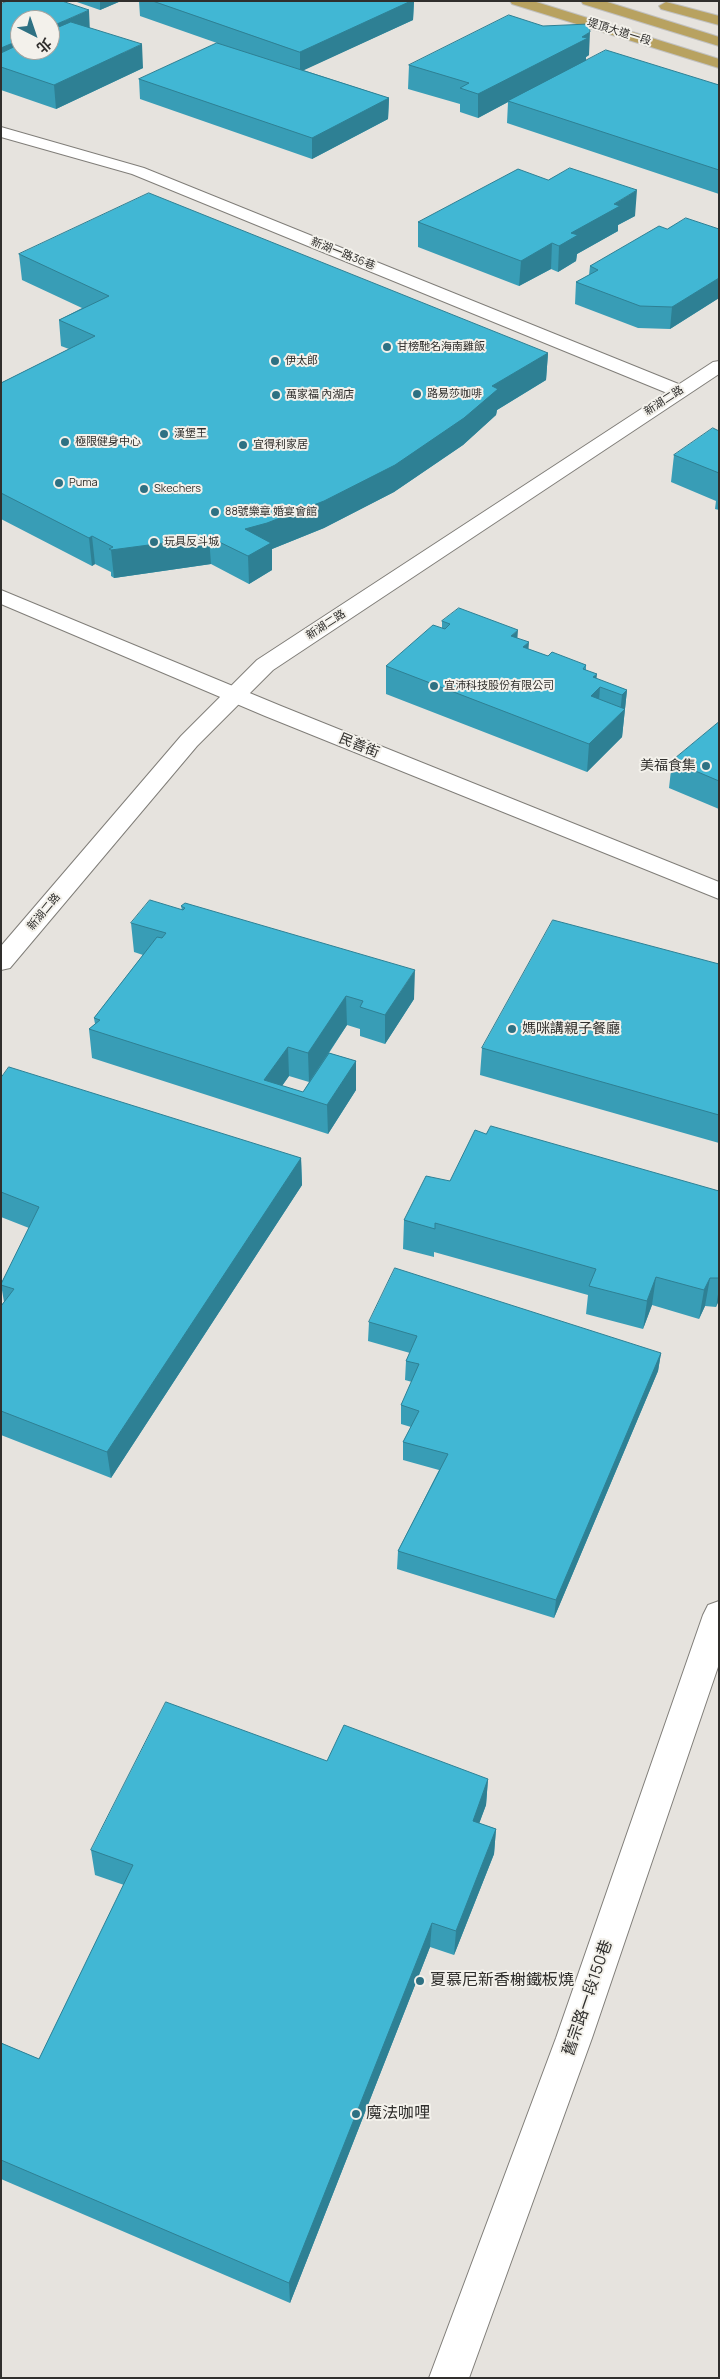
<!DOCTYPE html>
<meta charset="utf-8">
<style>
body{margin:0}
#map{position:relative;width:720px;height:2379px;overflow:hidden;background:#e6e3de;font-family:Manrope,"Noto Sans TC",sans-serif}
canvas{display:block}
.frame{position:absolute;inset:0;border:2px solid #302f2d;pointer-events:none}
.north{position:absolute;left:10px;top:10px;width:50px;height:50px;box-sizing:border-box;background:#f3f1eb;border:1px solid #a5a39f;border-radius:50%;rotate:139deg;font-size:14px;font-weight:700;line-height:20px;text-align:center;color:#302f2d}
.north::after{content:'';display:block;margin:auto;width:18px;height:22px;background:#2e7183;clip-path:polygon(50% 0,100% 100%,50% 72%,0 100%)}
</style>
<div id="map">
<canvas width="720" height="2379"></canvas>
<div class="frame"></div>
<div class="north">北</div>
</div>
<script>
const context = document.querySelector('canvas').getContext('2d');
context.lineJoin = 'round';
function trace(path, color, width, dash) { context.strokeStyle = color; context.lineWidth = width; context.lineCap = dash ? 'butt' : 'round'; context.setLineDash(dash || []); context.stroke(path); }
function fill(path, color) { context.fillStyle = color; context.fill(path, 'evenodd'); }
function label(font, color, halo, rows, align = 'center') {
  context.font = font + ' Manrope,"Noto Sans TC",sans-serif'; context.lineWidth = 4; context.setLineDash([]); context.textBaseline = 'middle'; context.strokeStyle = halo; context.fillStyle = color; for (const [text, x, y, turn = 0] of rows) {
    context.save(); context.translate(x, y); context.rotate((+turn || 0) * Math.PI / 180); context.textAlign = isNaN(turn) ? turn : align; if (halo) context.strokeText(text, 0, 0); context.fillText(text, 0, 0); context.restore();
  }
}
const minor = new Path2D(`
 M1,127l143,41 542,219 2,4 -2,4h-14l-540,-221 -131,-37z
 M1,590l280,116 438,176v17l-454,-183 -264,-112z
 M719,1601v63l-127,374 -123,340h-40l127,-340 147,-423 5,-10z`);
const tertiary = new Path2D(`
 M719,361v13l-446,296 -76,76 -187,222 -9,2v-24l180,-210 76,-76 456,-298z`);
const trunk = new Path2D(`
 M510,1h23l186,58v9l-207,-64z
 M581,1h23l115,36v9l-136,-42z
 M666,2l53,14v9l-58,-16 -2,-3z`);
const wall = new Path2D(`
 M74,1h47l-21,9z
 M139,1h275l-1,19 -110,50 86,28 -1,21 -76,40 -172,-60 -1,-20 78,-36 -77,-27z
 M1,4l89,24 53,40 -87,41 -55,-19z
 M589,55l-3,2v3l133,25v109l-212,-71 1,-21 -30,16 -18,-6v-8l-52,-15 1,-24z
 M635,216l-17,9v6l-41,23 -1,7 -18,11 -7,-3 -32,17 -101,-39v-25z
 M667,229h52v69l-49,31 -32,-1 -63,-24 1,-22 13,-7 1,-9z
 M19,254l529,99 -2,27 -49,30 -1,5 -33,30 -69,47 -70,36 -52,21v21l-23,14 -38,-20 -97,14 -3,-2v-4l-16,-8 -3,2 -91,-47v-136l68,-34 -8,-3 -2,-26 23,-12 -60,-28z
 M719,431v79l-4,-1 1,-8 -45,-19 3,-27z
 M442,621l75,17 11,11 20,7 38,9v5l10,9 31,11 -5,47 -35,35 -201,-78v-28l56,-38z
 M719,722v87l-50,-21 3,-27z
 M181,906l233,93 -29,45 -25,-8v-7l-13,-4 -18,28 27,8v29l-28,44 -236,-76 -3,-29 6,-5 -1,-6 49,-63 -9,-3 -3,-29 51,-13zM289,1076l20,6 -6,10 -21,-6z
 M719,964v179l-239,-68 2,-27z
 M1,1078l300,80 1,27 -191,293 -110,-43v-129l3,-4 -3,-18 28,-56 -28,-11z
 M486,1134l233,57v109l-3,7 -11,-1 -6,13 -47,-14 -9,24 -57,-15 2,-19 -154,-43v5l-31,-8 1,-29 46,-39z
 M369,1322l292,31 -3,18 -104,247 -157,-49 1,-18 41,-81 -36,-10v-18l8,-15 -10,-3v-19l11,-23 -7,-2 1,-19 4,-8 -42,-12z
 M327,1761l161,18 -2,26 -7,18 17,6 -2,25 -40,101 -24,-8 -140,356 -289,-124v-136l38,16 85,-174 -29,-10 -4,-25z`);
const shadedWall = new Path2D(`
 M100,1h21l-21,9z
 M411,1h3l-1,19 -113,52v-20z
 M89,10l1,23 -82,37 -7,-3v-19l19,-8v10h30v-23z
 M590,32l-1,23 -3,2v5l-78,39v1l-30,16v-24z
 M142,44l1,24 -87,41 -2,-24z
 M389,98l-1,21 -76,40v-21z
 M637,190l-2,26 -17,9v6l-41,23 -1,7 -18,11 1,-26 12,-13 43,-29z
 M552,243l-1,26 -32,17 2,-25z
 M719,278v20l-49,31 2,-22z
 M548,353l-2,27 -49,30 -1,5 -33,30 -69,47 -70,36 -52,21v21l-23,14 -1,-28 -3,-27 247,-143z
 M92,536l3,28 -3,2 -3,-28z
 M209,537l2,27 -97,14 -3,-28z
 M518,630l-2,27 -5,-21z
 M529,642l-2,28 -4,-23z
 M597,674l-2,18 5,-5 -2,28 -7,-19 2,-19z
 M627,690l-5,47 -35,35 2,-28 31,-30 2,-19z
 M415,970l-1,29 -29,45v-29z
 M346,996l1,29 -38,57 -1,-29z
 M288,1047l1,29 -10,14 -15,-10z
 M356,1061v29l-28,44 -1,-29z
 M301,1158l1,27 -191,293 -4,-26z
 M656,1277l-4,28 -9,24 4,-28z
 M710,1278l-5,28 -6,13 5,-29z
 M719,1288v12l-3,7z
 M661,1353l-3,18 -104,247 2,-18z
 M488,1779l-2,26 -15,41 2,-25z
 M496,1829l-2,25 -40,101 2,-24z
 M432,1923l-2,24 -140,356 -1,-20z`);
const building = new Path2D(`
 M8,1h54l27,9 -39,17v-7h-30v20l-19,8v-44z
 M153,1h258l-111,51z
 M509,15l34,11 46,-2 1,8 -8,5 6,1 -110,56 -18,-6 9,-5 -60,-18z
 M71,22l71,22 -88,41 -53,-18v-14l19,-9v6h30v-19z
 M217,43l172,55 -77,40 -173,-59z
 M606,50l113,35v85l-211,-69z
 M570,168l67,22 -23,14 6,2 -49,27 7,2 -19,11 -7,-3 -31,18 -103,-39 100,-53 30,11z
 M149,193l399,160 -56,33 6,3 -34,29 -69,47 -71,36 -57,22 -22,6 26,14 -23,13 -39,-19 -98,13 -2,-1 4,-2 -21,-11 -3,2 -88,-45v-110l94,-47 -36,-16 50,-24 -90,-42z
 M686,218l33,11v49l-47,29 -32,-1 -64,-24 22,-12 -8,-4 69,-40 8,3z
 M713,428l6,3v42l-45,-18z
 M459,608l59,22 -7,6 18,6 -6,5 25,9 4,-4 34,13 -3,4 14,5 -4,3 34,13 -5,5 -22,-8 -9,9 34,13 -36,35 -203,-78 47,-41 12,4 5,-5 -8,-3z
 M719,722v59l-47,-20z
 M150,900l33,10 2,-2 -4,-2 4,-3 230,67 -30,45 -25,-8 3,-6 -17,-5 -38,57 -20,-6 -24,33 39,12 26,-39 27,8 -29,44 -238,-76 11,-9 -6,-2 63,-81 5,1 4,-5 -35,-10z
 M553,920l166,44v151l-237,-67z
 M9,1067l292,91 -194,294 -106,-41v-105l13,-17 -13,-4v-1l38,-77 -38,-15v-114z
 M491,1126l228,65v87h-9l-6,12 -48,-13 -9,24 -58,-15 7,-17 -161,-46v6l-31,-9 22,-44 24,5 25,-51 11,4z
 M395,1268l266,85 -105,247 -158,-49 50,-97 -45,-12 16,-31 -18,-6 18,-41 -13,-3 11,-25 -48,-14z
 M166,1702l161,59 17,-36 144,54 -15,42 23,8 -40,102 -24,-8 -143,360 -288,-123v-117l38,16 94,-194 -42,-15z`);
const markers = [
 [387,347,5,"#2e7183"],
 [275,361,5,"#2e7183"],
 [417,394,5,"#2e7183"],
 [276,395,5,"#2e7183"],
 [164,434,5,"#2e7183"],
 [65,442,5,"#2e7183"],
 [243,445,5,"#2e7183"],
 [59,483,5,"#2e7183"],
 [144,489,5,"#2e7183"],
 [215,512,5,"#2e7183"],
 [154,542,5,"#2e7183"],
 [434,686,5,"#2e7183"],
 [706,766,5,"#2e7183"],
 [512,1029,5,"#2e7183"],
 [420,1981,5,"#2e7183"],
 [356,2114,5,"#2e7183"]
];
const farStreetnames = [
 ["堤頂大道一段",619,32,17],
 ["新湖一路36巷",343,254,22],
 ["新湖二路",664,401,-33],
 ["新湖二路",326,625,-33],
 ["新湖二路",44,912,-50]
];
const farPoinames = [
 ["甘榜馳名海南雞飯",397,347],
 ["伊太郎",285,361],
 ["路易莎咖啡",427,394],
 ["萬家福 內湖店",286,395],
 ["漢堡王",174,434],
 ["極限健身中心",75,442],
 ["宜得利家居",253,445],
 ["Puma",69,483],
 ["Skechers",154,489],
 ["88號樂章 婚宴會館",225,512],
 ["玩具反斗城",164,542],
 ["宜沛科技股份有限公司",444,686]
];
const streetNames = [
 ["民善街",359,746,22]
];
const poiNames = [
 ["美福食集",696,766],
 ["媽咪講親子餐廳",522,1029,"left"]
];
const nearPoinames = [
 ["夏慕尼新香榭鐵板燒",430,1981],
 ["魔法咖哩",366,2114]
];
const nearStreetnames = [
 ["舊宗路一段150巷",588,1998,-71]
];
trace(minor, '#807e79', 2);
trace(tertiary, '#807e79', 2);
trace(trunk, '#c1c1c0', 2);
fill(minor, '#fff');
fill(tertiary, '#fff');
fill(trunk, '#b8a260');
fill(wall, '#389db6');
fill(shadedWall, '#2e8094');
fill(building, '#41b7d4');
trace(building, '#2e8094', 1);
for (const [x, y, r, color] of markers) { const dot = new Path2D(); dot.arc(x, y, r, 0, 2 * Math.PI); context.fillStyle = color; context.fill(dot); trace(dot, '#f3f1eb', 2); }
label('11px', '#302f2d', '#f3f1eb', farStreetnames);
label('11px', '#302f2d', '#f3f1eb', farPoinames, 'left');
label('14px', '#302f2d', '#f3f1eb', streetNames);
label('14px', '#302f2d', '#f3f1eb', poiNames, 'right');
label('16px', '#302f2d', '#f3f1eb', nearPoinames, 'left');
label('16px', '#302f2d', '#f3f1eb', nearStreetnames);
</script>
